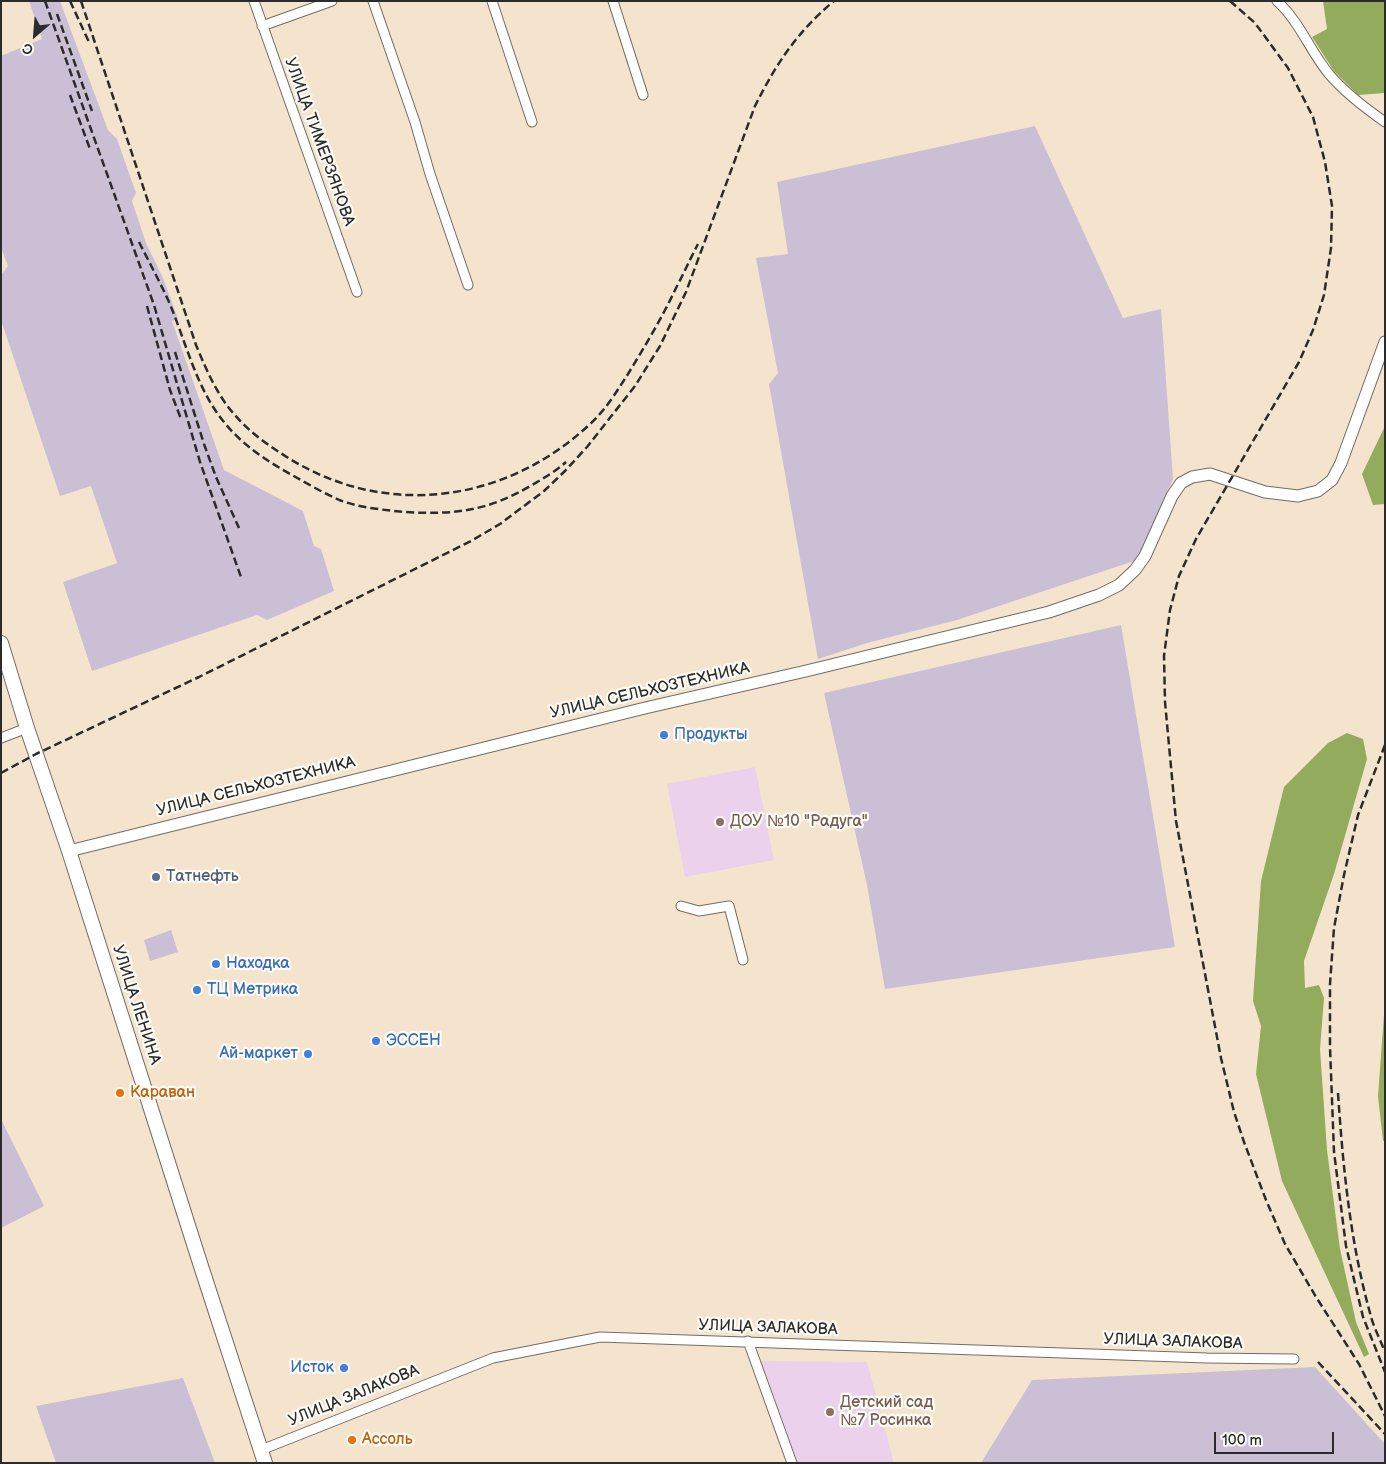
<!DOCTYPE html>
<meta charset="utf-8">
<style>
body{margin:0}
#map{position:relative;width:1386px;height:1464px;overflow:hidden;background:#f5e4cd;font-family:"Balsamiq Sans",sans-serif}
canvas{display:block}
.frame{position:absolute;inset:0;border:2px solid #2b2b2b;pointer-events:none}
.north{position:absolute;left:10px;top:10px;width:50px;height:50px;-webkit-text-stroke:4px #fdfcf7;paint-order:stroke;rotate:207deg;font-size:14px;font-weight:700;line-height:20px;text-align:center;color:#2b2b2b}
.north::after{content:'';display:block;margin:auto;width:18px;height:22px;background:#2b2b2b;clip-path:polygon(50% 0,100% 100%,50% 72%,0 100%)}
.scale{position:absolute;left:1214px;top:1432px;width:120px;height:22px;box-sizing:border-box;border:2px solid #2b2b2b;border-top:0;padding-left:6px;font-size:15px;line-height:18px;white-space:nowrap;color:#2b2b2b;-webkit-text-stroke:4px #fdfcf7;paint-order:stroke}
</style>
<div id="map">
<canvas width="1386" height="1464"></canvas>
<div class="frame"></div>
<div class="north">С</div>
<div class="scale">100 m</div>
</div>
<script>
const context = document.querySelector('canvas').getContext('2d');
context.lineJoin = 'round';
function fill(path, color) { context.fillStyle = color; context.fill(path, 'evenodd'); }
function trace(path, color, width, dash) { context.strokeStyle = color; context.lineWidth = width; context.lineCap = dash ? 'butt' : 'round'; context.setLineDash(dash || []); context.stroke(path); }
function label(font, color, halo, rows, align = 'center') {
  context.font = font + ' "Balsamiq Sans",sans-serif'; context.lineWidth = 4.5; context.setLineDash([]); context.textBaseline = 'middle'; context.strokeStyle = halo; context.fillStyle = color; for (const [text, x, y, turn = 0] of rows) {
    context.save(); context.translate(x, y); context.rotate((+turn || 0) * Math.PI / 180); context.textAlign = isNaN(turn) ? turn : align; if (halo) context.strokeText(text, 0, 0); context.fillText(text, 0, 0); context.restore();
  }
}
const built = new Path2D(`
 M755,767l19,93 -89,17 -18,-93z
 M761,1361l106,1 27,101h-96z`);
const industrial = new Path2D(`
 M29,1h31l48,129 9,9 19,54 -4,8 14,42 17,35 15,41 -6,2 52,149 79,41 11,35 7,3 13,42 -67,29 -10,-5 -165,56 -29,-89 54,-19 -26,-77 -31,10 -59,-176v-45l7,-9 -7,-18v-192l41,-17z
 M1035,126l88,192 38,-9 12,170 -36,81 -180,60 -90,23 -49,16 -49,-275 9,-11 -22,-115 32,-4 -11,-72z
 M1121,625l54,322 -290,42 -18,-104 -43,-192z
 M171,930l7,22 -28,9 -6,-21z
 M1,1119l43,87 -43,22z
 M1315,1367l70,77v19h-404l51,-83z
 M183,1378l32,85h-159l-20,-57z`);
const forest = new Path2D(`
 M1323,1h62v92l-27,2 -24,-24 -22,-34 15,-8z
 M1385,426v78l-12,1 -11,-31z
 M1347,733l16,6 4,20 -33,115 -30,87 1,27 14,-3 5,13 -4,51 7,101 13,99 16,73 13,32 -5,3 -82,-176 -26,-107 5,-48 -8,-25 8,-120 23,-94 44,-44z
 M1385,1001v140h-2l-5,-45z`);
const minor = new Path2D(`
 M254,1l103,291
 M373,1l42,121 15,52 38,111
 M492,1l40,121
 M613,1l30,94
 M1277,1c23,21 33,50 52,73 16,19 36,34 56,48
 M262,26l70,-25
 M1,738l26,-10
 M681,906l18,5 30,-5 14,54
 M748,1341l44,122
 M261,1450l232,-92 107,-21 607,21 87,1`);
const tertiary = new Path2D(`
 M69,851l576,-143 161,-37 243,-59 50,-17 20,-10 16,-15 10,-14 27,-60 9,-13 11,-6 18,-3 55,18 33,4 20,-5 14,-11 9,-17 44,-121`);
const primary = new Path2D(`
 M1,643l26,85 42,123 131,412 65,200`);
const rail = new Path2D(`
 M45,1l109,304 46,157 41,115
 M70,1l19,41
 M81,1l115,344c10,24 21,50 38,69 16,19 35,32 56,45 98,60 216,43 299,-34 16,-14 28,-34 39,-51 17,-28 34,-56 48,-86 8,-15 14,-29 22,-44
 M1230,1l25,22 33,45 25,49 12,45 7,44 -1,42 -7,47 -11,35 -14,32 -103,177 -17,37 -9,34 -6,46 1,46 11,119 45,237 13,54 10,30 22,58 19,44 31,53 43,67 26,52
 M57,14l35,97
 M70,95l20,54
 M139,242c10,20 21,40 30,60 17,40 27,86 55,120 18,23 43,39 68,53 16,9 33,19 50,26 20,7 42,9 63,11 50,3 83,-1 127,-27 12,-7 24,-14 34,-23
 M147,306l23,84 11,29
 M175,352l29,92 12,33 23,51
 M1385,745l-27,70 -14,60 -10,53 -4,56v63l4,105 12,94 17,71 22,55
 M1,773l35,-19 163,-77 272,-136 29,-17 44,-33 21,-20 22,-24 48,-61 25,-40 26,-54 69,-186c21,-42 42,-74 79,-105
 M1338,1093c5,74 12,148 32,220 3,13 10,26 15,39
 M1318,1362l67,72`);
const markers = [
 [664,735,5,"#3f7fe0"],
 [720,822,5,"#8d6e63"],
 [156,877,5,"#5c6f8a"],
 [216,964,5,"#3f7fe0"],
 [197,990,5,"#3f7fe0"],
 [376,1041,5,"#3f7fe0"],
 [308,1054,5,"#3f7fe0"],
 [120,1093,5,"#e8710a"],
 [344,1368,5,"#3f7fe0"],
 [830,1412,5,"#8d6e63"],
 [352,1440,5,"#e8710a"]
];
const streetNames = [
 ["УЛИЦА ТИМЕРЗЯНОВА",319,142,70],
 ["УЛИЦА СЕЛЬХОЗТЕХНИКА",650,691,-13],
 ["УЛИЦА СЕЛЬХОЗТЕХНИКА",256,787,-14],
 ["УЛИЦА ЛЕНИНА",136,1005,72],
 ["УЛИЦА ЗАЛАКОВА",768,1328,2],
 ["УЛИЦА ЗАЛАКОВА",1173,1342,2],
 ["УЛИЦА ЗАЛАКОВА",354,1396,-22]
];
const shopNames = [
 ["Продукты",674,735],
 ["Находка",226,964],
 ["ТЦ Метрика",207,990],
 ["ЭССЕН",386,1041],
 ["Ай-маркет",298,1054,"right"],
 ["Исток",334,1368,"right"]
];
const educationNames = [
 ["ДОУ №10 \"Радуга\"",730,822],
 ["Детский сад",840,1403],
 ["№7 Росинка",840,1421]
];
const serviceNames = [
 ["Татнефть",166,877]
];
const foodNames = [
 ["Караван",130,1093],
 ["Ассоль",362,1440]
];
fill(built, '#ebd1eb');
fill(industrial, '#cbbfd5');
fill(forest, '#93ab5c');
trace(minor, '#726c64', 11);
trace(tertiary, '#726c64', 13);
trace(primary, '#726c64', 16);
trace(minor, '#fff', 9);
trace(tertiary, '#fff', 11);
trace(primary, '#fff', 14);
trace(rail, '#2b2b2b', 2.5, [8, 4]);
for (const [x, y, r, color] of markers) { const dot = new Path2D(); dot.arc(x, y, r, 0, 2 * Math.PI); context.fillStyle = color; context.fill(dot); trace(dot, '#fdfcf7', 2); }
label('16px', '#2b2b2b', '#fdfcf7', streetNames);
label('16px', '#366cbe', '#fdfcf7', shopNames, 'left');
label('16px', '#785e54', '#fdfcf7', educationNames, 'left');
label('16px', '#4e5e75', '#fdfcf7', serviceNames, 'left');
label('16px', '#c56008', '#fdfcf7', foodNames, 'left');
</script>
